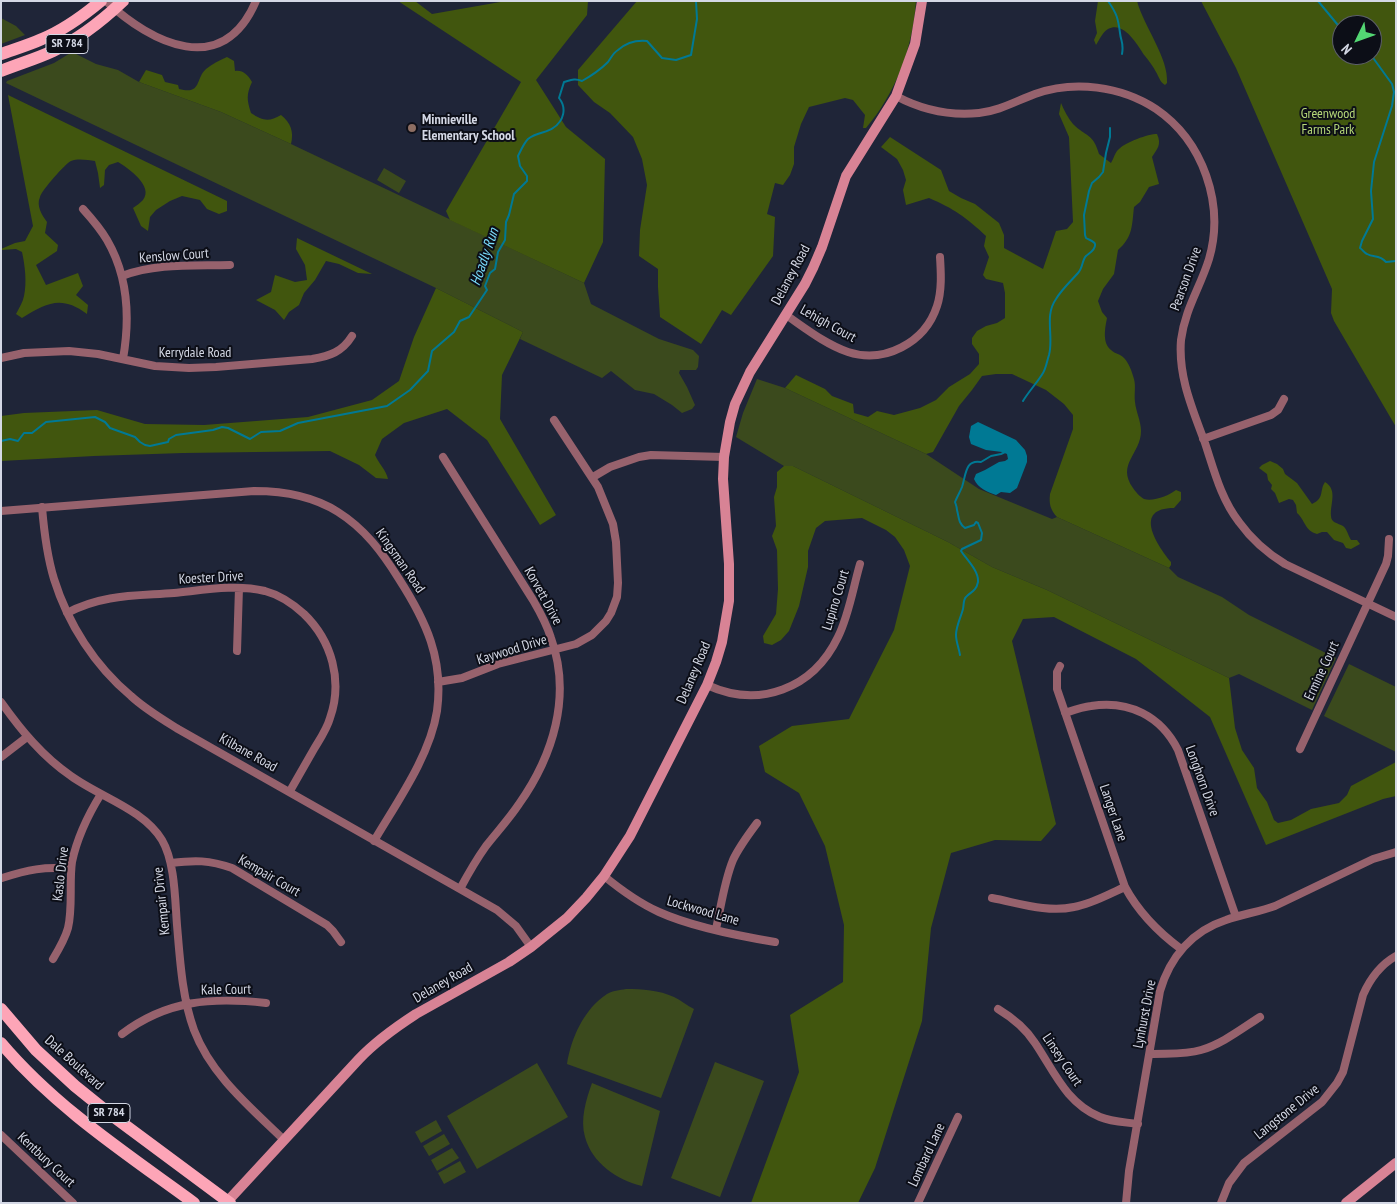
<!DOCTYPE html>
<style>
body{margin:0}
#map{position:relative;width:1397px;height:1204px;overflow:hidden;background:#1f2538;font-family:"PT Sans Narrow",sans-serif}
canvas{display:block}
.frame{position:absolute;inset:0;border:2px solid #d4d8e5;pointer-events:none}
.north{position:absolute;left:1332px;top:15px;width:50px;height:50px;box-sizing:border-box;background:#0c0e17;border:1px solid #5c5f69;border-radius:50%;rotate:228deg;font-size:14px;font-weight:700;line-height:20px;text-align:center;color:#d4d8e5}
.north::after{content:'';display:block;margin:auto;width:18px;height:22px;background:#53d673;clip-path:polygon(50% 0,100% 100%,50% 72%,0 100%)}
</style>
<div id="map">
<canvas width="1397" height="1204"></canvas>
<div class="frame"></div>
<div class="north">N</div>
</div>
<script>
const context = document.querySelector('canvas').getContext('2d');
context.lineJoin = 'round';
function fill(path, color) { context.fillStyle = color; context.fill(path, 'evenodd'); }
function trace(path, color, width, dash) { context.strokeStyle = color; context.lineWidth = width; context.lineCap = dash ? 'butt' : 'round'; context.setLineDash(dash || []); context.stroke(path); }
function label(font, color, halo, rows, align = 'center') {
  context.font = font + ' "PT Sans Narrow",sans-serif'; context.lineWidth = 4; context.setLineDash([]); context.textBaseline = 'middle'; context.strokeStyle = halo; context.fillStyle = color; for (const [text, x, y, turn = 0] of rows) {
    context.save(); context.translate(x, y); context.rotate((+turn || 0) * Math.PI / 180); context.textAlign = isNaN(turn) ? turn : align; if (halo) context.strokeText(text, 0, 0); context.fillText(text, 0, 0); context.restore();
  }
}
const green = new Path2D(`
 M1,18l15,8 9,9 -24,9z
 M72,52l24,12 22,6 21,12 82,30 70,32 293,139 7,21 68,35 34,11 6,6 -1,11 -2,3h-16l-1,3 8,14 8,18 -3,4 -10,4 -10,-8 -18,-11 -19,-4 -24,-19 -9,7 -82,-39 3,-7 -87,-44 -430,-205 1,-2 47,-18z
 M384,168l22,13 -7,12 -22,-13z
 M757,379l28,9 141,66 53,35 73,30 5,-2 112,51 9,9 44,20 27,18 87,43 -24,52 -73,-36 -10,4 -182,-88 -55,-23 -44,-25 -155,-76h-9l-48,-29 7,-24z
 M1349,664l47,23v65l-72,-36z
 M626,989c16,0 33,1 48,8 7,3 13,9 20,12l-33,89 -94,-34c4,-26 17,-55 40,-70 5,-3 13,-4 19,-5z
 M715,1062l49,19 -44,116 -49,-19z
 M537,1063l31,54 -91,52 -30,-53z
 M592,1083l68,28 -18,75c-25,-6 -50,-23 -57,-49 -5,-18 1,-37 7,-54z
 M436,1120l6,11 -21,12 -6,-11z
 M444,1134l6,10 -21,12 -6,-10z
 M452,1148l7,10 -22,13 -6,-11z
 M460,1161l6,11 -22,12 -6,-11z`);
const forest = new Path2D(`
 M398,1h17l17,13 74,-13h82l-1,14 -51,65 30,47 39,32 -2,83 -19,41 -134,-63 -4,-9 75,-129z
 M637,1h279c-3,46 -20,92 -50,127h-3l2,-13 -12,-15 -8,-2 -36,9 -8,17 -7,23v17l-4,11 -7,10 -8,-2 -8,31 8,3 -2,39 -42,59 -9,-5 -21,34 -41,-27 -2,-30v-18l-19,-13 1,-26 7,-45 -5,-26 -9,-22 -23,-24 -16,-11 -16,-17v-15z
 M1098,1h39c7,26 32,57 30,82l-2,2c-5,-3 -6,-8 -9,-13 -3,-6 -7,-11 -11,-16 -7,-10 -21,-36 -37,-27 -6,4 -8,10 -12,16l-2,-5 3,-7 -2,-12z
 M1201,1h195v426l-62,-106 -3,-8 1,-24 -96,-221zM1342,25h30v30h-30z
 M227,57l7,4 1,10c8,-1 12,3 17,11 -6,13 -5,18 -1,31 12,8 18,9 30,2 10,8 13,17 10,29l-70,-32 -82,-30 7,-12 16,5 3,7 13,3 1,4c23,6 16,-10 27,-20 6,-5 14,-9 21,-12z
 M8,95l219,106v10l-8,3 -12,-5 -7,-9 -18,-4 -12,5 -14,9 -6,7 -2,14 -7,-5 -8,-18c3,-2 7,-5 10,-8 11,-14 -15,-32 -25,-38l-9,3 -4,5 -1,15 -4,3 -2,-15 -3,-12c-7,-1 -17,-3 -24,0 -6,3 -29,29 -31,36 -4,9 2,18 7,25l-2,11 13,12 -1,6 -21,14 10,20 32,-12 5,13 -7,9 12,10 -1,9c-26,-19 -40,-11 -65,4l-6,-4c3,-6 7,-12 8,-18 3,-14 1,-30 -2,-44l-6,-3 -15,1v-1l14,-6 10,-2 8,-15z
 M1061,103c3,7 7,15 12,21 13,13 20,9 26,30l12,9c3,-5 4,-11 8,-14 7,-7 29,-15 38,-15 5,11 0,15 -5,23l7,27 -10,3 -9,15 -6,5c-2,18 -1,30 -16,43l-4,24 -11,15 -5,12 4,11 5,6c-2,10 -5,25 4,32 4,4 10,4 13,8 5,5 8,14 10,21 2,7 0,15 1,23 1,10 6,19 6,29 0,23 -25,33 -8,57 2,3 7,9 11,11 9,3 26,-4 32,-9l5,2v8l-7,8c-41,0 -18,36 -3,54v3l-2,3 -112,-51c-7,-8 -8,-13 -7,-23l23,-65v-14l-9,-11 -18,-14 -34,-16h-16l-14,2 -10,14 -13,16 -26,46 -7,2 -141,-66 11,-13 29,14 7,7 21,8 1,9 14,4 9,-6 17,4 26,-7 16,-8 13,-13 21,-13 9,-10v-10l-7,-10v-6l5,-7 9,-5 11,-3 8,-5v-25l-2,-10 -17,-4 -3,-4 6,-18 -5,-11 2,-10c-19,-18 -33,-28 -57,-38l-23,7 -3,-15 3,-10 -3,-10 -6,-11 -16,-12 9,-10 51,33 8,21 12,7 14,6 24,19 5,12v13l39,21 13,-38 11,-2 6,-7 -4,-85 -10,-23z
 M297,238l75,36 -14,-1 -19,-9 -13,-3 -11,19 -11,13 -5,12 -10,7 -5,8 -9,-10 -19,-10 15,-8 4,-17 20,7 12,-2 -2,-15 -9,-16z
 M436,288l87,44 -21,43 -2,44 56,96 -16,10 -53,-85 -40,-31 -43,14 -22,16 -7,16c4,9 11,15 13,24l-12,-1 -17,-13 -29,-14 -147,2 -89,3 -93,5v-45l23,-3 73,-3 48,14 59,1 104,-8 64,-17 27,-19 15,-44z
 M1270,461l7,3 6,5 2,5 12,9 15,21c13,-6 7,-13 13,-22 13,8 5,22 6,34 0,7 7,7 12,10 4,3 5,9 8,14h6l3,4 -9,5 -5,-1 -3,-5 -9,-3 -7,-8h-5l-5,2c-12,-3 -12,-14 -20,-21l-1,-8 -3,-5 -4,-1 -10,4 -4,-10 -4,-4 1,-4 -4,-5 -1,-6 -8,-6 3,-3z
 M784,466h9l155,76 44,25 55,23 182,88 6,50 7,22 12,18 3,20 10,14 7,18 4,3 13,-3 20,-11 28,-6 8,-8 4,-9 45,-24v34l-13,3 -117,46 -56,-128 -74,-58 -82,-42 -31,2 -11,22 44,183 -15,17 -46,-1 -44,13 -20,75 -9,93 -47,147 -17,35h-107l48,-131 -9,-57 53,-33 1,-57 -19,-79 -26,-53 -34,-21 -6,-26 33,-20 57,-7 45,-89 16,-64 -6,-16 -9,-13 -9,-7 -24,-12 -37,3 -9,7 -8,23v16l-9,39 -10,25 -8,9 -9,5 -8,-2 -1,-7 13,-22 2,-25 -1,-39 -5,-14 4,-10 -2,-29 3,-10v-15z`);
const water = new Path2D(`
 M978,422l38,18 9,10 2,6v6l-10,26 -7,5 -9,-1 -5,3c-9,-3 -18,-7 -22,-16l2,-5 9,-4 14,-8 6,-1 3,-2 -1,-5 -5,-2 -16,-2 -15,-6 -2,-7 2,-11z`);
const stream = new Path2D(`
 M1108,1c9,13 10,17 12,32 1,9 4,10 2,21
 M1318,1l24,29
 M1371,55l21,29 2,8 -2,14 -18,56 -3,29 2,28 -11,22 -2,7c3,2 4,5 7,6 7,4 12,0 19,8l10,-1
 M1023,401c6,-10 14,-18 20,-28 3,-5 4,-12 6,-18 5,-19 -5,-39 7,-56 6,-10 14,-17 22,-26 5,-5 4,-13 8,-17 3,-3 10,-6 9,-12 -1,-3 -6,-4 -9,-6l-1,-3 -1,-20 5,-24 3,-8 7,-6 4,-5 3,-19 4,-16v-9
 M1,441l9,-2 8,2 6,-8h8l14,-11 49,-5 10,5 5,6 25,9 5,5 5,3 5,1 18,-4 1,-3 7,-4 37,-5 9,-3 6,1 22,11 11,-7 19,-1 18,-8 89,-17 23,-16 18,-19 4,-20 22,-19 6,-11 9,-4 18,-27 -2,-4 5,-13 5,-4 3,-17 7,-12 1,-18 3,-7 5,-21 13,-13v-5l-7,-10 -2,-10c3,-6 6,-13 10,-17 8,-7 19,-6 25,-11 11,-7 14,-20 6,-30l5,-16c7,-2 11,-4 18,-1 9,-5 19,-12 26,-19 3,-4 5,-9 10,-12 8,-7 19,-10 29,-9l15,17 14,2 15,-5 6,-36 -1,-18
 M960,655c-1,-7 -4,-13 -4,-20 0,-9 5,-18 7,-26 1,-4 0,-9 3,-12 4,-5 10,-5 12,-15 1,-11 -11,-22 -17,-31l1,-2 19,-9 1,-7 -4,-10 -2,-1 -2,3 -9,3c-7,-5 -6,-11 -8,-18 0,-3 -1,-5 -2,-8 2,-5 5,-10 7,-15 4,-12 3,-28 19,-25l10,-6 10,-2 4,-2`);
const street = new Path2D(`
 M106,1c46,43 117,78 150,0
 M896,96c26,14 53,20 83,17 20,-2 37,-12 56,-19 39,-14 86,-8 121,15 47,32 69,95 53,150 -9,29 -24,50 -28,81 -3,37 12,70 24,103 9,27 16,56 34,79 13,18 28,31 46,42l111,53
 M83,209c9,10 17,19 24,31 21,36 23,79 16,119
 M122,276c34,-13 71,-10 108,-11
 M786,315c19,13 39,29 62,37 36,12 77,-9 89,-46 5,-15 4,-33 3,-49
 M1,358l23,-5 45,-2 29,3 57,12 34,2 27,-1 96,-8c18,-3 30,-7 40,-23
 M1203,439l68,-24 7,-5 6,-11
 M443,457l90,143c7,12 14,25 18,38 21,58 2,118 -32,166 -10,15 -22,28 -33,42 -10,14 -18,28 -26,43
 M593,477l17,-10 29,-10 12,-2 73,2
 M42,507c2,24 5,49 12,72 14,45 41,87 77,117 14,13 31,23 47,33l319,181 19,16 15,21
 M1,511l253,-20c29,0 59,5 84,21 27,17 44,40 61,67 27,42 45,80 38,132 -7,45 -40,91 -63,130
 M67,613c36,-19 69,-17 107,-20 30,-3 62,-9 91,-2 15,4 28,13 39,23 28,27 39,67 26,104 -3,11 -10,21 -16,31 -8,14 -16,28 -24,42
 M237,651l2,-63
 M1060,666l-3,6v17l68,198c14,26 33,45 56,62
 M438,682l24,-4 36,-14 78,-20 16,-9 14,-14 5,-8 6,-16 1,-14 -2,-41 -3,-18 -15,-37 -44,-67
 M707,685c52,24 106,4 131,-48 11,-22 15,-49 22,-73
 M1,702c20,28 41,54 70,74 29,21 72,33 91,64 13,22 13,60 15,85 3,35 5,72 17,105 17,45 56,77 90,110
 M1065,713c9,-3 17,-6 26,-7 38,-6 70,10 87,44l58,167
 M1300,749l86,-185 2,-8 1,-17
 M1,757l26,-20
 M171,863c24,-3 38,-3 61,5l95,57 6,6 8,11
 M604,876c17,14 35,27 55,36 33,15 80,24 116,30
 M2,878c25,-8 43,-12 69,-9
 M992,898c27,5 55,15 82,9 18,-3 35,-13 51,-20
 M716,929c5,-22 8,-47 17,-69 6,-13 15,-25 24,-37
 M53,959c6,-10 12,-20 15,-31 5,-20 1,-45 4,-66 5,-24 16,-47 29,-68
 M998,1009c15,9 28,20 37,34 19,28 31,60 65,74 12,5 25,5 38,7
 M122,1034c45,-34 90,-37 144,-31
 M1150,1054c17,-1 35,1 51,-4 21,-6 40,-21 59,-33
 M1,1135l72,68
 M918,1203l40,-86
 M1126,1203l3,-32 31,-180c10,-34 32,-60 66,-71 16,-6 33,-8 49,-14l98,-47 23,-7
 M1221,1203l8,-20 15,-20 78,-61 15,-19 6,-11 20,-77c7,-16 17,-30 33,-39`);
const secondary = new Path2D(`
 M226,1203l133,-144c17,-18 37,-32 57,-45l93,-52 22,-15 36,-29 19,-20 18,-22 26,-40 77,-151 9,-23 6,-20 7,-41v-37l-6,-85 1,-22 6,-35 5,-18 15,-32 55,-88 8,-16 9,-21 24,-71 50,-80 19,-52 7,-43
 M1346,1203l50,-40`);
const primary = new Path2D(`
 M1,54c14,-5 28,-9 41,-15 22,-9 41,-23 59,-38
 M1,71c17,-7 35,-12 52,-20 26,-12 49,-30 70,-50
 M1,1009l35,41 39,36 31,25 124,92
 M1,1043c54,64 126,111 193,160`);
const markers = [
 [412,128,5,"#8d6e63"]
];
const shields = [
 [67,44,42],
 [109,1113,42]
];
const shieldNames = [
 ["SR 784",67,44],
 ["SR 784",109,1113]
];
const parkNames = [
 ["Greenwood",1328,114],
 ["Farms Park",1328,130]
];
const poiNames = [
 ["Minnieville",422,120],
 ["Elementary School",422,136]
];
const streetNames = [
 ["Kenslow Court",174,256,-4],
 ["Delaney Road",791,275,-62],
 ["Pearson Drive",1186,279,-70],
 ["Lehigh Court",828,324,29],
 ["Kerrydale Road",195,353],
 ["Kingsman Road",400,561,55],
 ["Koester Drive",211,578,-3],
 ["Korvett Drive",543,596,61],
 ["Lupino Court",836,600,-73],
 ["Kaywood Drive",512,650,-17],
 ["Ermine Court",1322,671,-65],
 ["Delaney Road",694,673,-67],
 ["Kilbane Road",248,753,29],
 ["Longhorn Drive",1202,781,70],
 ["Langer Lane",1113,813,71],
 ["Kaslo Drive",61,874,-83],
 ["Kempair Court",269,876,30],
 ["Kempair Drive",162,901,-96],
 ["Lockwood Lane",703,911,16],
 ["Delaney Road",443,983,-30],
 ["Kale Court",226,990,-1],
 ["Lynhurst Drive",1145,1014,-79],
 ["Linsey Court",1062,1060,56],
 ["Dale Boulevard",74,1063,42],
 ["Langstone Drive",1287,1112,-39],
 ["Lombard Lane",927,1155,-65],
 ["Kentbury Court",46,1160,43]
];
const waterNames = [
 ["Hoadly Run",485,257,-71]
];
fill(green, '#3b4a1d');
fill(forest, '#41560e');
fill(water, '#007994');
trace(stream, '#007994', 2);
trace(street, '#97626d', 8);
trace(secondary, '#d88395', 10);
trace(primary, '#fda5b7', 12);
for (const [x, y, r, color] of markers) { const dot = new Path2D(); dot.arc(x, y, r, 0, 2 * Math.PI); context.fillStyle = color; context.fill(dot); trace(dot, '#0c0e17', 2); }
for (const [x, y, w] of shields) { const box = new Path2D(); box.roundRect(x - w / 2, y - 9.5, w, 19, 4); context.fillStyle = '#0c0e17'; context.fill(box); trace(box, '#d4d8e5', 1); }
label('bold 12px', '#d4d8e5', null, shieldNames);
label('14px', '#b5d778', '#0c0e17', parkNames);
label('bold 14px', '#d4d8e5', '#0c0e17', poiNames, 'left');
label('14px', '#d4d8e5', '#0c0e17', streetNames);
label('italic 15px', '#79dbfa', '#0c0e17', waterNames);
</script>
